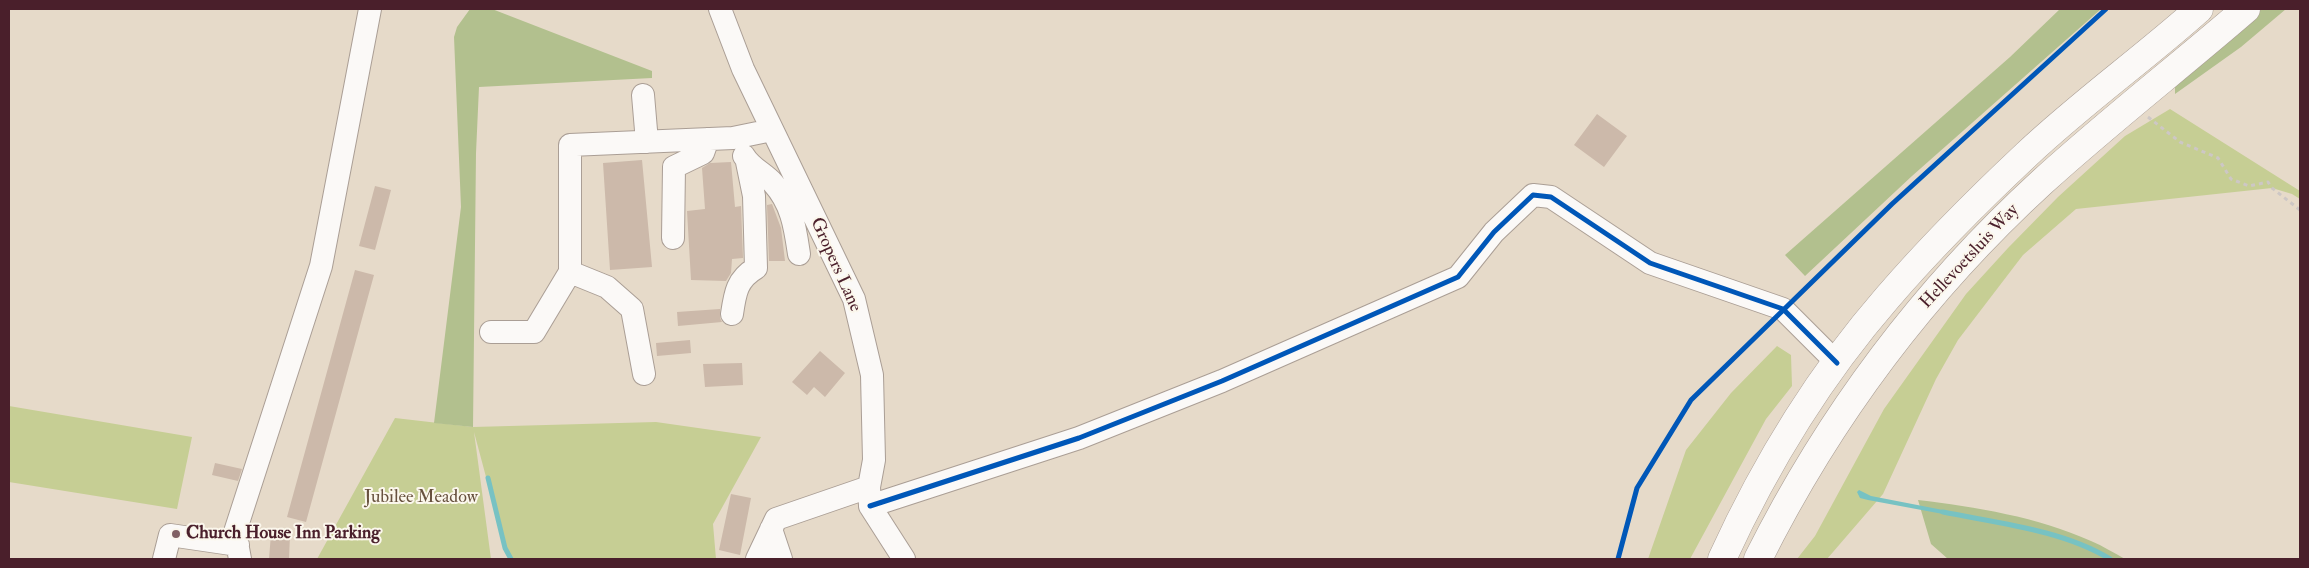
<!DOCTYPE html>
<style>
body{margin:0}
#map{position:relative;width:2309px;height:568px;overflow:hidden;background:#e6dac9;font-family:"IM FELL Double Pica",serif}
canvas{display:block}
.frame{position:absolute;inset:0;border:10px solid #4a1f2b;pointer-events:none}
</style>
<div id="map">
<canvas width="2309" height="568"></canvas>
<div class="frame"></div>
</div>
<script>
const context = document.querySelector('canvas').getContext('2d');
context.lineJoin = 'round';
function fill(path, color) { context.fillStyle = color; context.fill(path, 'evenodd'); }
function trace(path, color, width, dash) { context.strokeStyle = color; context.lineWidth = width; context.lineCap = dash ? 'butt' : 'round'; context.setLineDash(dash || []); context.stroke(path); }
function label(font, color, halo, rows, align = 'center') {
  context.font = font + ' "IM FELL Double Pica",serif'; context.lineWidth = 4; context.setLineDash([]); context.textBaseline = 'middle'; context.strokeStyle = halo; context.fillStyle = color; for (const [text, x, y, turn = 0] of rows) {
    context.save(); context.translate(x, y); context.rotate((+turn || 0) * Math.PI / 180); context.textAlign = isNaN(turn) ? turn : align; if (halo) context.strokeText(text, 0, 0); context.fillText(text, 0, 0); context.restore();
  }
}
const green = new Path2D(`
 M2170,109l130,82v8l-8,-5 -20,-6 -196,21 -53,46 -65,85 -22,39 -53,115 -56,65h-30l18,-23 69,-127 82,-115 42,-46 50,-51 67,-61z
 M1777,346l14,9 1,31 -26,33 -76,140h-42l38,-109 45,-57z
 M9,406l183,31 -15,72 -168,-27z
 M395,418l78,9 183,-5 105,15 -48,87 3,35h-205l-6,-11 -31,-116 17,127h-174z`);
const forest = new Path2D(`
 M470,9h22l160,62v7l-173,9 -3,66 -3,274 -39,-4 27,-216 -7,-170 3,-10z
 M2060,9h41l-189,167 -107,100 -20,-21 225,-198z
 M2252,9h34l-45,38 -66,47v-15z
 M1918,500c58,7 120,17 173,41 12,5 23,12 34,18h-177l-17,-15z`);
const water = new Path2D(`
 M1859,490l12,6 72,14v4l-75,-14 -8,-2 -3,-6z`);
const stream = new Path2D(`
 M488,478l17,70 6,11
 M1943,512c54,11 120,18 167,47`);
const building = new Path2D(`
 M1597,114l30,22 -23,31 -30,-22z
 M642,160l10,107 -42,3 -7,-107z
 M731,162l4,45 6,-1 2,52 -11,1 -1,14 -5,8 -35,-1 -4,-69 18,-2 -3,-41 8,-5z
 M375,186l16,4 -16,60 -16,-4z
 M772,204l9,24 4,33h-16l-2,-56z
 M355,270l19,5 -68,247 -19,-5z
 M720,309v9l2,4 -44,4 -1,-14z
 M690,340l1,13 -34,3 -1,-13z
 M820,351l25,22 -20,24 -11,-10 -7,8 -15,-13z
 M742,363l1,22 -38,2 -2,-23z
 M215,463l27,6 -4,12 -26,-6z
 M731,494l20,4 -11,57 -21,-5z
 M271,534l19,1 -1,24h-20z`);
const path = new Path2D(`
 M2148,117l32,25 38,16 13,21 18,7 19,-4 4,6 28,22`);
const minor = new Path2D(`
 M720,9l23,60 111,230 18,76 2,85 -5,27 1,19 34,53
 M643,95l4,47
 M744,156c7,12 20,17 29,27 19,21 22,44 26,71
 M673,238l1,-71 29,-14 5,-14
 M570,272l37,15 25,22 12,65
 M732,314c3,-21 5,-35 24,-46l-2,-72 -7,-34
 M491,332h43l36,-60v-127l163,-7 39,-8
 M870,506l209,-68 143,-57 236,-104 36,-45 39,-37 18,2 99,66 133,46 54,54
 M771,529l10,30
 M164,559l6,-24 68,10
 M240,559l-5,-27 86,-266 49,-257
 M757,559l19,-40 93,-32`);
const highway = new Path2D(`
 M1722,559c42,-92 98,-184 165,-261 43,-50 91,-98 139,-143 55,-52 117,-96 173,-146
 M1758,559c71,-142 166,-269 284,-377 66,-60 137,-115 204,-173`);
const cycleway = new Path2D(`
 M870,506l209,-68 143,-57 236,-104 36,-45 39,-37 18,2 99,66 133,46 54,54
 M1618,559l19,-71 54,-88 201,-196 214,-195`);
const markers = [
 [176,534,5,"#816062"]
];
const streetNames = [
 ["Hellevoetsluis Way",1970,257,-47],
 ["Gropers Lane",835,265,66]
];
const parkNames = [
 ["Jubilee Meadow",421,498]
];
const poiNames = [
 ["Church House Inn Parking",186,534]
];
fill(green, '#c6ce94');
fill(forest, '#b2c08e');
fill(water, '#77c2c3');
trace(stream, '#77c2c3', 5);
fill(building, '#ccb9aa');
trace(minor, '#aa9e95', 24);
trace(highway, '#aa9e95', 29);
trace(path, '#cdc7c5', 3, [4, 4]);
trace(minor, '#fbf9f7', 22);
trace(highway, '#fbf9f7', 28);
trace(cycleway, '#0057b8', 5);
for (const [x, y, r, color] of markers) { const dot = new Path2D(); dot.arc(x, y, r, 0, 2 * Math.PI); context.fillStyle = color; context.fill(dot); trace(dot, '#fbf7ec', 2); }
label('18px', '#4a1f2b', '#fbf7ec', streetNames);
label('18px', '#67513e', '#fbf7ec', parkNames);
label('bold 18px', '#4a1f2b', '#fbf7ec', poiNames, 'left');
</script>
